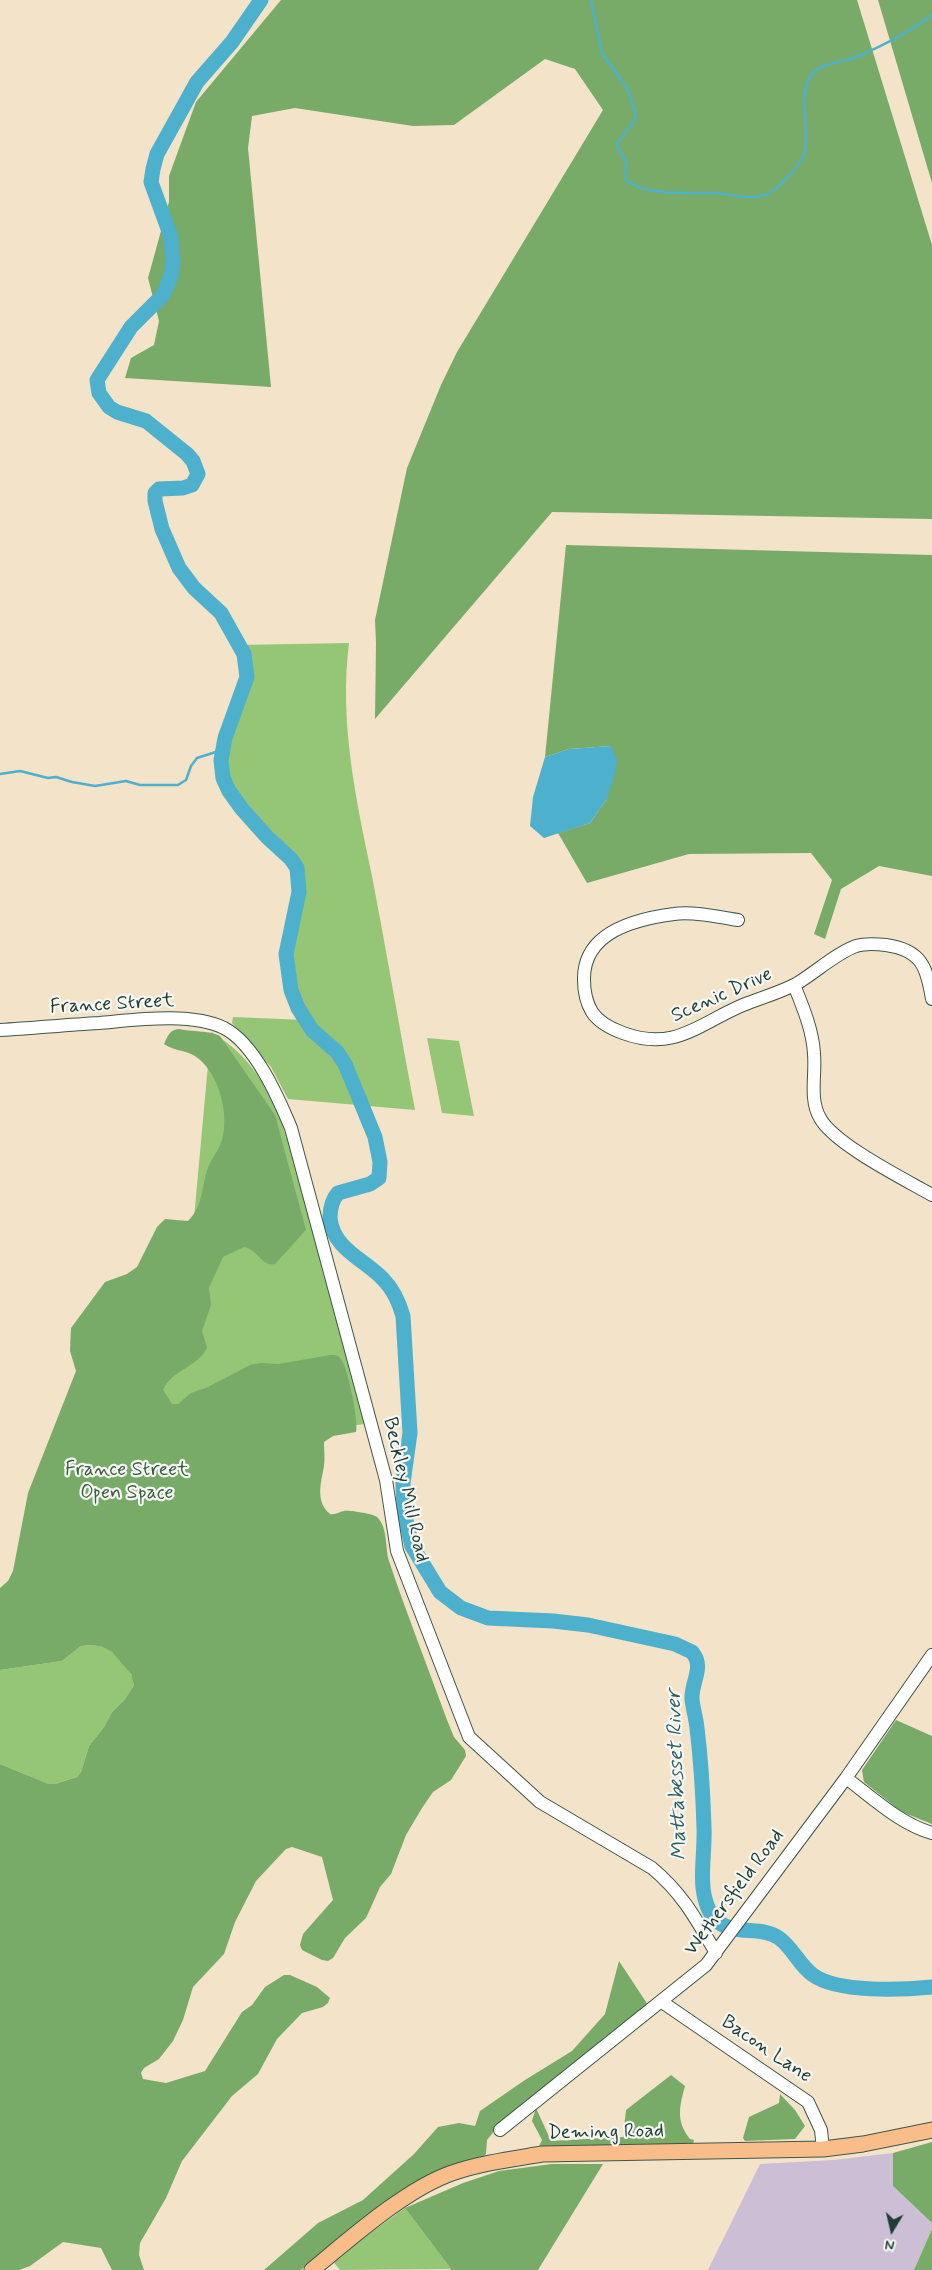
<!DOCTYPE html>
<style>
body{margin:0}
#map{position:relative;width:932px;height:2270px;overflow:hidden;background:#f2e3c9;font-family:Mynerve,sans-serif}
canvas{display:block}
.north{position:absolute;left:867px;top:2205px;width:50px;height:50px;-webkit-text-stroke:4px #f6f6f2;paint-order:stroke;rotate:189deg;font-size:14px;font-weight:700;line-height:20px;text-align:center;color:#1f3d34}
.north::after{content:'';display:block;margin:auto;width:18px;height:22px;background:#1f3d34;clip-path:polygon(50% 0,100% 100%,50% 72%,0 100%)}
</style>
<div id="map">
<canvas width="932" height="2270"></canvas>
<div class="north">N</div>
</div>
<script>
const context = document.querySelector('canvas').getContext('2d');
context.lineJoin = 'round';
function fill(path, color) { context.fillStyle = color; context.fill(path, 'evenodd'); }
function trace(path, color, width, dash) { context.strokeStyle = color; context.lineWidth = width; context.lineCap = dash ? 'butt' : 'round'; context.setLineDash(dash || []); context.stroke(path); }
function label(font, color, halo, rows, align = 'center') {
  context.font = font + ' Mynerve,sans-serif'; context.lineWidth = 4.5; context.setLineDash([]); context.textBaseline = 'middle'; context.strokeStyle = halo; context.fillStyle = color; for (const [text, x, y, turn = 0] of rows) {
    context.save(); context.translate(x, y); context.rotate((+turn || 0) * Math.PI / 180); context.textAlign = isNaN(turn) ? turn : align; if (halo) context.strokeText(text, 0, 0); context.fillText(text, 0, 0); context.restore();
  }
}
const industrial = new Path2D(`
 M893,2153v33l39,37v6l-18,41h-206l52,-106 74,-4z`);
const green = new Path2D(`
 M349,643c-10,79 7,156 23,233 15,78 28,156 43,234l-127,-11 -17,-32 -39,-44 1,-6 72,3c-23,-36 -21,-65 -11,-105 3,-14 8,-31 3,-45 -3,-11 -14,-17 -22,-25 -23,-23 -56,-53 -53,-88 3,-38 38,-75 18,-112z
 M211,1032c22,13 38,29 51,50 25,42 36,94 49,140 18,68 37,135 55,202l-45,5 -233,42 102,-209z
 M427,1038l32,3 15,75 -32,-3z
 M92,1645c5,1 11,1 16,4 10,6 26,24 26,36l-9,14 -13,13 -8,15 -15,19 -8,26 -4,5 -22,7h-6l-49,-20v-94l62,-9 19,-15z
 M405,2208l46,61 -111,1 -8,-10z`);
const forest = new Path2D(`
 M281,0h576l75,245v274l-380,-7 -177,207 1,-76 -1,-23 32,-152 34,-83 16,-33 146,-242 -28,-41 -30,-10 -91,66 -41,1 -118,-18 -43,8 -4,32 23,239 -146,-9 6,-20 23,-13 5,-24 -11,-43 21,-76v-26l27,-74z
 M878,0h54v183z
 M566,545l366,10v321l-53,-10 -38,23 -16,50 -11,-5 18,-54 -21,-27 -122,1 -102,29 -29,-50 32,-10 16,-23 5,-54 -42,3 -24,8z
 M179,1029c13,3 29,1 41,7l55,79 31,115 -31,34c-13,3 -18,-15 -31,-17l-21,10 -14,31 2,17 -9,26 5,17c-10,20 -36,22 -44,42l9,14h6l13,-11 17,-6 42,-22 11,-2 18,1 51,-9c5,0 8,0 11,4 7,9 18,63 15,73l-23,4 -9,6c0,8 1,17 0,24 -3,17 -9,35 6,48 6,1 8,-2 14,-3 6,-1 29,3 33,6 11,10 8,31 12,44 18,54 39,106 58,159l7,17 11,13 1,6 -15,24 -18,12 -11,16 -16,27 -15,39 -11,13 -14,31 -21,20 -12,20 -5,3 -6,-1 -20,-10 -2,-5 3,-11 30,-34 -11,-43 -30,-10 -6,2 -30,32 -21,41 -11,32 -31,33 -10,33 -10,21 -14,18 -15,9 -3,5 2,6 23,4 39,-12 37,-59 10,-7 13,-18 19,-12h6l27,12 13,11 -2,5 -5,4 -21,6 -25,26 -19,35 -26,22 -50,65 -16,37 -26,45 -1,12 5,15h-32l-11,-22 -38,-6 -33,24 -11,4h-19v-506l49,20h6l22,-7 4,-5 8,-26 15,-19 8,-15 13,-13 9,-14 -3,-11 -19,-22 -9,-5 -11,-2 -11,1 -19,15 -62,9v-82l8,-7 5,-10 15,-78 48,-122 -6,-20 1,-23 34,-46 22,-8 10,-7 20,-40 8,-8 23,2c16,-16 13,-34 20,-53 3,-10 11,-17 14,-28 7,-26 -2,-63 -23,-81 -12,-10 -24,-7 -35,-15 4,-8 5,-14 15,-15z
 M896,1720l36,16v88l-30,-12 -38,-30 -2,-12z
 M619,1961l29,44 -148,119 -13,16 -1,14 -7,6 -30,8 -51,24 -97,78h-37l54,-47 45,-23 51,-46 24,-27 21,-4 16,3 5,-15 45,-31 47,-29 33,-37z
 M671,2075l14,11c-6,22 -9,35 5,53l4,1 -1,5 -156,5 5,-10 -10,-19 4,-13 15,33 72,-4 3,-27z
 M780,2094l15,16 10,16 -10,13 -50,2 -2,-3 6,-21 30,-14z
 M932,2142v81l-39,-37v-33z
 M552,2164h51l-65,106h-88l1,-1 -46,-61 58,-25 36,-12z
 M932,2229v41h-18z`);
const water = new Path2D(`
 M611,746l6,14 -2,15 -9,25 -16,23 -46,15 -14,-12 3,-29 12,-40 24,-8z`);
const stream = new Path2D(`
 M591,0l11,53 25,35 9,27 -2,7 -17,21c0,8 6,11 9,18 2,7 -3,13 1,20 22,15 60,12 85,12 16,0 34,7 49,3 10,-2 18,-10 25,-17 6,-7 15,-15 18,-25 7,-22 -8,-65 9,-81 12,-11 31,-11 46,-17 25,-11 52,-25 73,-41
 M0,774l20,-3 28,7 8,-1 16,5 23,4 31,-5 14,4h38l8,-5 5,-14 6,-8 25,-8`);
const river = new Path2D(`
 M261,0l-29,42 -35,40 -40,72 -4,15 -2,13 20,55 2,25 -2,14 -8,19 -32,32 -34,53 2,13 10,14 8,5 29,9 41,33 6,7 5,13 -6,11 -9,3 -24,1 -4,4v8l7,28 17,39 15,20 27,25 23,41 3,23 -22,61 -4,22 2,18 6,13 13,18 25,28 24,22 6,9 2,24 -13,62 5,36 7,18 14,22 25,22 8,12 30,73 5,25 -1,16 -9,6 -32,9c-6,7 -8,16 -8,25 3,31 34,41 53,61 10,10 16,23 20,37l7,117 -7,50 1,29 8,34 28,46 21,16 27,10 65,3 35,4 87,19 17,8c13,15 -1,30 0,47 1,10 4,19 5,29 4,33 6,66 7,99 1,20 -3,41 -1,61 1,10 5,24 12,31 17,18 46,6 64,19 14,10 20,27 34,37 25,18 89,15 119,12`);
const minor = new Path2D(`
 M738,920c-18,-3 -46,-9 -64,-6 -39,5 -91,18 -90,66 0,12 2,22 8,32 7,11 20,17 31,21 52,19 75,-9 120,-28 17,-7 36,-12 53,-21 19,-11 40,-31 60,-38 10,-3 21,-2 30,-1 36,5 41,23 46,54
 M794,985c9,22 19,46 20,69 2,21 -5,45 6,64 14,26 84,61 112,77
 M0,1030c33,-2 66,-5 99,-7 36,-3 92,-11 125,5 31,16 54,69 67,100l95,352 11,71 72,186 71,65 112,66c31,26 44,51 64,85
 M846,1778c27,20 54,46 86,55
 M662,2002l146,100 13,28 2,19
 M500,2130l206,-165 140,-187 86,-123`);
const major = new Path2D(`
 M312,2270c39,-32 94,-81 140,-97 29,-10 60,-14 90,-19l281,-5 40,-5 69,-14`);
const streetNames = [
 ["Scenic Drive",722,996,-24],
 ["France Street",112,1005,-3],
 ["Beckley Mill Road",405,1490,77],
 ["Wethersfield Road",735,1893,-53],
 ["Bacon Lane",766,2050,34],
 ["Deming Road",606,2133,-1]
];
const parkNames = [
 ["France Street",127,1471],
 ["Open Space",127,1494]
];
const waterNames = [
 ["Mattabesset River",678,1775,-92]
];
fill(industrial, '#ccbed4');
fill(green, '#95c676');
fill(forest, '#78ab67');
fill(water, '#4db0cc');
trace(stream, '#4db0cc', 2.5);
trace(river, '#4db0cc', 15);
trace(minor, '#3f564a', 14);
trace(major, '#3f564a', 17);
trace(minor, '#fff', 12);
trace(major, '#f8bd88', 15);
label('20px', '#1f3d34', '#f6f6f2', streetNames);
label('20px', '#3c5f44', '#f6f6f2', parkNames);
label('italic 21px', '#2d6062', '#f6f6f2', waterNames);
</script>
